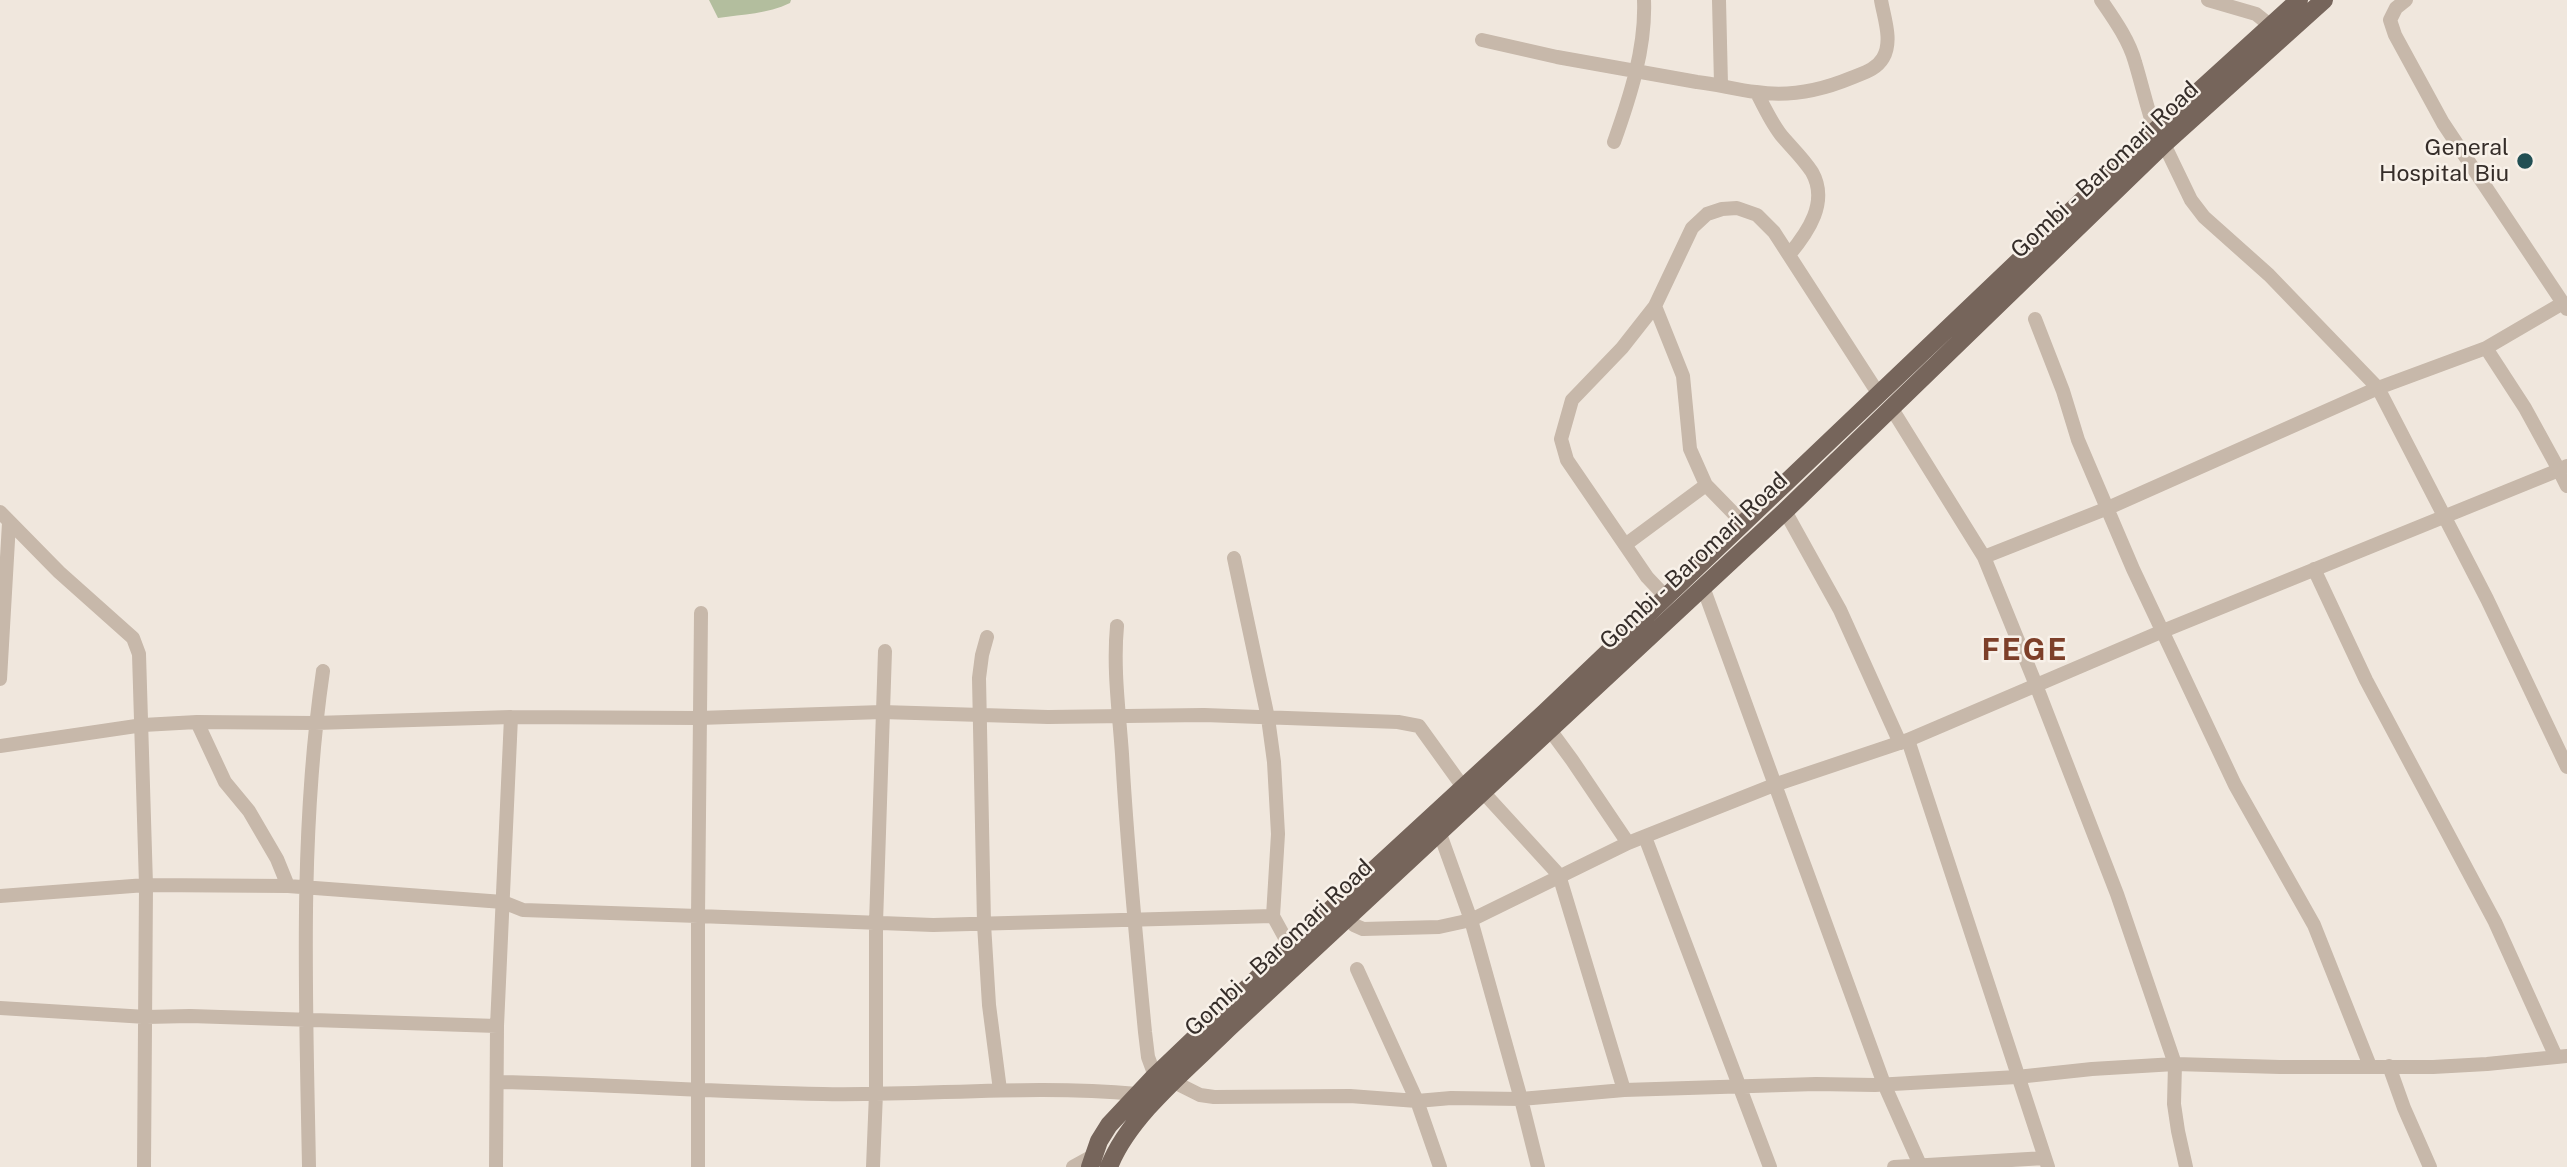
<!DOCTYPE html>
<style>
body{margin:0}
canvas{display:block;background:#f0e7dd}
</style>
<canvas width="2567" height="1167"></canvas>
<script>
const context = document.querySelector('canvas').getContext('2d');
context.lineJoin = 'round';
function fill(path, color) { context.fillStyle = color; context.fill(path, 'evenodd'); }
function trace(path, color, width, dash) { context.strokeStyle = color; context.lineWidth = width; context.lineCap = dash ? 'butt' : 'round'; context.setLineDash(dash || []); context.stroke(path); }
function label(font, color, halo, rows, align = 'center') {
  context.font = font + ' "Public Sans",sans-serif'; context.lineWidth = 5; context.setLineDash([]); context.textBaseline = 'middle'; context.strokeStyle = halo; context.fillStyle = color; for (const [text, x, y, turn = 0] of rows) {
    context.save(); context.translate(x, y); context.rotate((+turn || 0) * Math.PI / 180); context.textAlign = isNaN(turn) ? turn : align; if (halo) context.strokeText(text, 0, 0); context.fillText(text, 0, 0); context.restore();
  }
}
const green = new Path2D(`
 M709,0h82l-1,3c-23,11 -46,11 -72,15z`);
const minor = new Path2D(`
 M1719,0l2,84
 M2101,0c13,19 28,40 34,62 7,23 12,46 20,69
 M2208,0l48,14 15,12
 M2406,0l-10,8 -6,12 5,15 48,88 124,186
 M1482,40l75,17 140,25c20,2 39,8 59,10 32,5 66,-2 95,-14 12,-5 25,-8 32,-20 10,-17 1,-40 -2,-58
 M1757,93c7,14 14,29 24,42 10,12 22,23 31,37 17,30 -4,60 -23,83
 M1614,142c16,-45 32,-94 30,-142
 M2164,144l27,56 13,17 65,58 109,113 109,211 80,168
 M2563,303l-77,45 39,60 34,62 8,-4
 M1655,306l28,70 7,73 16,36 37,38
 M2035,319l28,72 15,49 55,129 102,216 79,140 56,141
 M1892,409l92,148 52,128 81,209 58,170 -1,40 4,27 8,36
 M1785,511l55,99 60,133
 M0,512l59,60 74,66 6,16 7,231 -2,282
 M1625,545l81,-60
 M1984,557l124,-49 270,-120 108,-40
 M1234,558l34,160 6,44 4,72 -5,82 17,31
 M2314,569l52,111 129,242 61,135
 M1703,587l181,497 37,83
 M1665,596l-18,-19 -80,-117 -6,-21 11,-39 50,-52 33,-42 37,-78 15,-14 15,-5 15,-1 20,7 17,17 104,161
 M701,613l-3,303 235,9 340,-9
 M1117,626c-4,43 2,85 5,128 5,92 14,185 23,278l3,25 7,19
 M987,637l-5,18 -3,23 5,246 5,81 11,85
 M0,679l9,-156
 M197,722l28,60 24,29 28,48 11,27
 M1550,730l22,30 56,83
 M1908,740l140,427
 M0,746l143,-21 54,-3 118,1 196,-6 188,1 183,-6 166,5 156,-2 194,7 21,4 44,61
 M1483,792l76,83 65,215
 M1439,831l32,89 50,179 17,68
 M1645,837l125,330
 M0,896l146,-11 142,1 215,16 20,8 175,6v251
 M1348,909l6,16 9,4 76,-2 32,-7 157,-77 146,-58 134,-45 255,-109 396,-161 8,16
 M1357,969l60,132 23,66
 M0,1008l146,9 44,-1 307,10
 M2389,1066l15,42 26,59
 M498,1082c108,2 216,10 325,12 104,2 209,-10 314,0
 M1174,1082l26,13 14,2 136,-1 67,5 34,-3 70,1 103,-9 192,-6 59,1 142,-8 75,-8 83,-5 105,3h153l54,-3 80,-8
 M309,1167c-3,-165 -10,-332 14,-496
 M496,1167l1,-141 14,-309
 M873,1167l3,-74v-170l9,-272
 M1073,1167l20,-11
 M1894,1167l151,-9`);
const major = new Path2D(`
 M1090,1167l9,-26 10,-16 46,-49 135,-129 254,-234 611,-582 144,-131
 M1109,1167c20,-52 81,-100 120,-139l556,-517 379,-367 160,-144`);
const markers = [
 [2525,161,9,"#224f53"]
];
const poiNames = [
 ["General",2509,148],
 ["Hospital Biu",2509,174]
];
const streetNames = [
 ["Gombi - Baromari Road",2105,170,-43],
 ["Gombi - Baromari Road",1694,561,-43],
 ["Gombi - Baromari Road",1279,948,-43]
];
const districtNames = [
 ["FEGE",2025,651]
];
fill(green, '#b3be9e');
trace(minor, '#c7b8aa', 14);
trace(major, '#76655b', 18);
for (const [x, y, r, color] of markers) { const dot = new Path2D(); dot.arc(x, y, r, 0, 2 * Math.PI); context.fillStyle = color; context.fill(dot); trace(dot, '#f8f1e9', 2.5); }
label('23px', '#352d29', '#f8f1e9', poiNames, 'right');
label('23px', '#352d29', '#f8f1e9', streetNames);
context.letterSpacing = '2px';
label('bold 30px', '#7d3f29', '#f8f1e9', districtNames);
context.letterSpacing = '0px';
</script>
